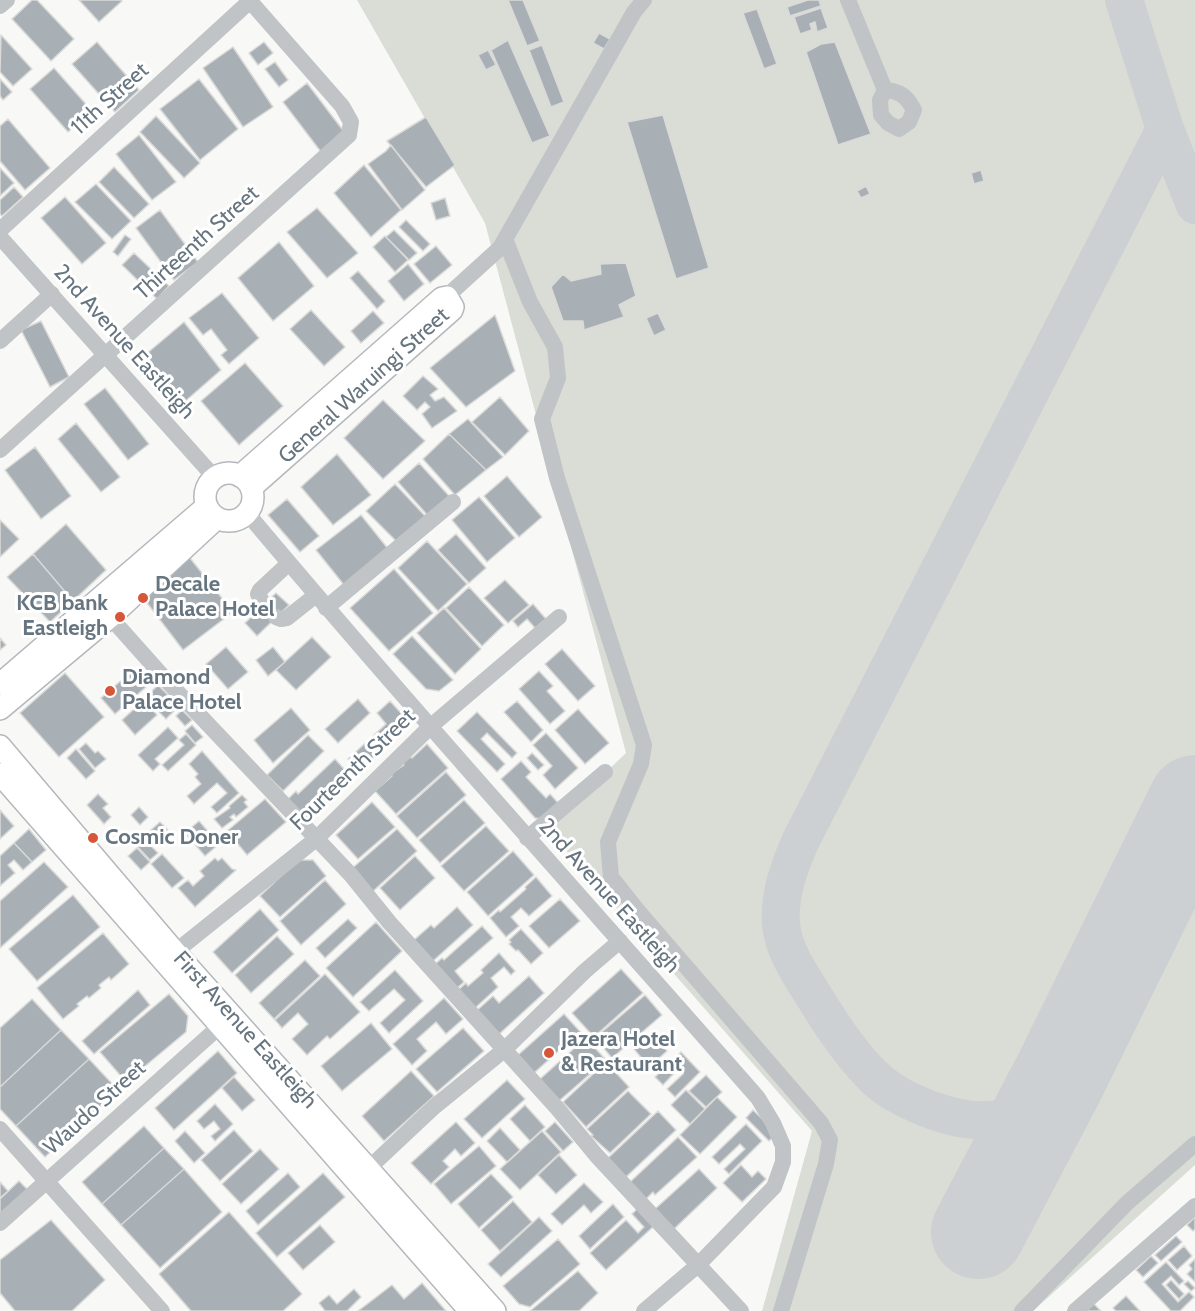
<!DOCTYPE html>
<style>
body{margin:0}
canvas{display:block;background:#f8f8f6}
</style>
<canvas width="1195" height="1311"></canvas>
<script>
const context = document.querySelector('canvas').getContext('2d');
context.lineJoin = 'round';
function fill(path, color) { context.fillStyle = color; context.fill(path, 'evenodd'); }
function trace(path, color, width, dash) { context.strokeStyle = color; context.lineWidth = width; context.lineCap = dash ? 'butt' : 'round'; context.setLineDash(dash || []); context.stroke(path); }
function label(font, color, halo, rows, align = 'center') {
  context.font = font + ' Cabin,sans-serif'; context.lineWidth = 6; context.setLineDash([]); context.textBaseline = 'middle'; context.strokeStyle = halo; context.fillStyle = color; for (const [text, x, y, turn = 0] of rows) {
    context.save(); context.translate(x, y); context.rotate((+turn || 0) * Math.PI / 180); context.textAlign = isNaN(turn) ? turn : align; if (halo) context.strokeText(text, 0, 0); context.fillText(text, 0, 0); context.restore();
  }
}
const green = new Path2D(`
 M357,0h838v1165l-162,146h-271l50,-180 -265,-302 79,-76 -141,-530z`);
const taxiway = new Path2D(`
 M1124,0l41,129 30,76
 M1059,1078c-37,48 -79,51 -133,30 -19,-8 -36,-16 -51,-30 -24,-23 -43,-52 -60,-80 -14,-22 -32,-48 -34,-74 -2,-30 8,-57 20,-84l364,-711`);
const runway = new Path2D(`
 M978,1232l81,-154 136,-276`);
const building = new Path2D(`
 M32,0h5l37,39 -23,22 -39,-42z
 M79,0h42l1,1 -23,21z
 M508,0h15l17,41 -13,5z
 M808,0h11l2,6 -31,10 -3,-9z
 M821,8l7,20 -11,4 -2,-10 -5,2 2,6 -12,4 -6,-17z
 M757,9l20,55 -13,5 -21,-56z
 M599,33l11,6 -6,10 -11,-6z
 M1,35l31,34 -19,17 -13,-14z
 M508,40l42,96 -18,7 -41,-93z
 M97,42l42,48 -24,22 -43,-48z
 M264,42l9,11 -15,12 -9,-12z
 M835,42l36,92 -33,11 -32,-93 15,-8z
 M542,45l22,57 -13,5 -22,-57z
 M233,47l40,60 -30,20 -40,-59z
 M488,50l8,15 -10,5 -8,-15z
 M275,62l13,18 -9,7 -14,-18z
 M54,68l38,43 -24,21 -38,-43z
 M0,79l12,13 -9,8 -3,-4z
 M199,79l39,50 -38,31 -40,-51z
 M307,83l38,50 -24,19 -38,-50z
 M663,115l46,153 -33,11 -49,-157z
 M156,116l44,47 -16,15 -44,-46z
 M426,117l29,48 -29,22 -39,-46z
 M8,119l42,49 -25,22 -25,-29v-35z
 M139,135l37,47 -24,18 -36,-46z
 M391,145l34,45 -23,20 -34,-46 18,-13z
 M364,165l37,45 -30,27 -37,-44z
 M114,167l35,37 -15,14 -35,-36z
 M0,168l14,15 -14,13z
 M981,170l3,11 -10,3 -3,-11z
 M96,184l35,37 -19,18 -37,-37z
 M866,186l4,8 -9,4 -4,-7z
 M14,187l9,10 -21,19 -2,-2v-14z
 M65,197l41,46 -24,21 -41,-46z
 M445,198l5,18 -14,4 -5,-17z
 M317,208l41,45 -31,25 -40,-46z
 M160,210l38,52 -24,18 -38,-52z
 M406,220l24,24 -7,7 -24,-24z
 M394,230l23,23 -8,7 -23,-23z
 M125,235l6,4 -13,17 -5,-4z
 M385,236l23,24 -13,12 -22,-25z
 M279,242l35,44 -41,35 -35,-43z
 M436,246l16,19 -22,18 -16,-19z
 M134,253l35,33 -12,13 -35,-34z
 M626,263l10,33 -17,9 5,12 -40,13 -1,-9h-20l-12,-34 12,-13 8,7 30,-7 -1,-10z
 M408,264l16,20 -20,17 -16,-20z
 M358,271l27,30 -8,8 -27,-31z
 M222,293l37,45 -30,26 -8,-9 6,-5 -16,-21 -8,6 -14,-17z
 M311,310l34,37 -21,19 -34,-37z
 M373,311l11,12 -23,20 -10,-12z
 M658,313l8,17 -12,6 -8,-18z
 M495,315l20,56 -49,36 -36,-39z
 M41,321l28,56 -19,10 -29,-57z
 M184,322l37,48 -39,34 -37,-49z
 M245,363l38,43 -44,39 -38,-44z
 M423,376l15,13 -8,6 5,6 9,-4 13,14 -25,17 -10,-14 8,-7 -5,-5 -8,8 -14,-14z
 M105,388l44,56 -21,16 -44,-56z
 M500,397l29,34 -24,24 -33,-33z
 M383,400l42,41 -42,38 -39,-41z
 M468,419l35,38 -17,13 -37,-36z
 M76,423l44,54 -19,15 -43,-53z
 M449,434l37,36 -31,25 -32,-36z
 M35,447l36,49 -30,23 -36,-49z
 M337,454l34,41 -38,30 -32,-38z
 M419,463l32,35 -22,19 -31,-35z
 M507,476l35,41 -23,20 -35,-41z
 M395,484l32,34 -31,23 -30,-30z
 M479,497l36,41 -28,24 -35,-42z
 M287,499l32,37 -19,16 -32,-37z
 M361,515l28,35 -45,35 -28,-35z
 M0,520l19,19 -19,18z
 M66,524l40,46 -33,31 -40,-47z
 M456,534l30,34 -17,15 -31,-33z
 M427,541l40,43 -29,27 -40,-43z
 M33,554l40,47 -23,21 -43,-45z
 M190,558l43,54 -50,38 -42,-55z
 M394,569l39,44 -44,38 -39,-43z
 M505,580l24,25 -21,18 -24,-25z
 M469,587l35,38 -22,21 -36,-38z
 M276,593l13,12 -32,31 -12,-13z
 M533,604l13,15 -11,9 -8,-9 -9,8 -5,-6z
 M444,608l37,41 -26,25 -38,-41z
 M412,636l41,44 -14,11 -13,-2 -33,-35z
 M312,637l19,20 -35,33 -20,-20z
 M0,638l6,7 -6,5z
 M226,647l22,25 -20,17 -22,-25z
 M273,647l12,15 -17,14 -12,-16z
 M562,649l33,37 -17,15 -33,-37z
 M132,671l14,16 -31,27 -14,-16z
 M539,671l14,15 -6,5 18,20 -15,13 -31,-35z
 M65,673l39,44 -45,40 -39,-44z
 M158,685l21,21 -13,13 -21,-21z
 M358,699l12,14 -32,30 -13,-14z
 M144,700l13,15 -22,20 -13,-15z
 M390,701l20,22 -51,48 -11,-12 38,-35 -9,-11z
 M517,701l26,29 -12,12 -27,-30z
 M291,708l19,22 -37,33 -19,-23z
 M578,709l31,34 -24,21 -30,-34z
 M182,710l10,10 -7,6 -9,-10z
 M477,712l40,41 -5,5 -25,-25 -6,6 24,25 -8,8 -40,-41z
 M192,725l11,12 -8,6 -10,-12z
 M168,727l10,11 -23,21 5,5 -7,7 -15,-16z
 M546,733l32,35 -23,21 -12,-14 9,-9 -19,-21z
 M186,734l10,11 -28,26 -6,-6 22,-20 -5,-5z
 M308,735l16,16 -41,40 -16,-16z
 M86,743l9,10 3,-2 8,8 -11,9 -16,-19z
 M427,744l21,24 -52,46 -21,-23 17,-15 -1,-2 13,-9 -1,-2 7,-6 2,1z
 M76,749l19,22 -9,8 -19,-21z
 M202,751l37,42 -22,20 -6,-6 16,-14 -10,-10 -23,21 -7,-8 14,-12 -6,-7 3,-3 -9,-10z
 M532,753l12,12 -6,5 -11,-12z
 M335,759l18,20 -42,40 -8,-1 -16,-18 9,-9 2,3z
 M521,761l10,11 -5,5 20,21 4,-4 10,11 -16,14 -9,-1 -34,-39z
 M446,772l20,23 -49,43 -20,-22z
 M98,794l10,10 -5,4 8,9 -7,7 -17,-19z
 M242,795l5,5 -3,2 4,5 -12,10 -2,-3 -4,3 3,3 -11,8 -8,-9 16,-11 -1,-2z
 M265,799l21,23 -39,33 -20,-24z
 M464,800l21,23 -45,40 -21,-23z
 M372,802l23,25 -37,32 -22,-24z
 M139,807l9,10 -8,8 -9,-10z
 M0,810l14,16 -14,13z
 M199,821l20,23 -14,12 -20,-23z
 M160,822l8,8 -18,15 8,8 -8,7 -15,-16z
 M486,826l23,25 -45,40 -23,-25z
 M29,829l17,21 -14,12 -18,-19z
 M397,829l20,22 -47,43 -21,-23z
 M14,843l18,19 -9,8 -9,-10 -6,5 7,8 -15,13v-30z
 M137,848l13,14 -9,8 -13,-14z
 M513,851l21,24 -46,41 -21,-24z
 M162,854l22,24 -12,10 -21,-24z
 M415,856l20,22 -35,32 -20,-22z
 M215,858l3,3 4,-3 10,11 4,1 -41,37 -17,-19 10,-8 5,6 11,-10 -4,-5z
 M298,860h15l13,16 -46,41 -20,-21z
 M44,862l24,25 -68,61v-47z
 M536,877l16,19 -23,20 -8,-8 -10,9 8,9 -13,11 -16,-19 9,-8 1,2 26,-23 -1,-2z
 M325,880l21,24 -45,41 -21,-24z
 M73,895l27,32 -63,54 -28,-32z
 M560,899l20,22 -31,27 -20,-22z
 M457,907l16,18 -40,36 -19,-21 17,-15 3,3z
 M260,909l19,21 -47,43 -19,-21z
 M348,919l9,9 -32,30 -9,-10z
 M376,922l26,29 -49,46 -27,-29z
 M482,926l11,12 -38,33 9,11 -9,8 -22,-24 9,-8 2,2z
 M521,929l22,24 -12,11 -13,-14 -2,1 -7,-7 2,-2 -2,-2z
 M103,933l26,31 -18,16 -2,-3 -10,8 2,3 -12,10 -2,-2 -10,8 2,2 -16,13 -26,-31z
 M277,936l17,18 -43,39 -16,-18z
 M499,953l16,18 -4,4 -7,-8 -13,11 7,9 -25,23 -16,-19 9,-8 2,3 15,-13 -2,-3z
 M305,960l15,16 -46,43 -15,-16z
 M621,969l22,24 -49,44 -22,-24z
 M395,970l28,31 -34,32 -9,-10 25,-23 -11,-11 -25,22 -9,-9z
 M325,974l35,38 -30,27 -3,-3 -20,19 -15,-16 16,-15 -10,-11 -16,15 -7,-8z
 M529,976l15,17 -48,44 -22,-24 19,-17 6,7z
 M138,990l12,15 -56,49 -12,-13z
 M169,994l19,22 -2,16 -60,50 -26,-30z
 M645,995l17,20 -50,43 -17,-20z
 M444,998l19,21 -17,15 -10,-12 -19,17 10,12 -15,14 -19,-21z
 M32,999l29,31 -61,57v-59z
 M564,1014l42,46 -47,41 -19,-22 39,-35 -6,-6 -39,35 -16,-18z
 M371,1023l21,26 -50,42 -21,-25z
 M463,1028l21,23 -47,41 -21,-23z
 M61,1030l28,29 -73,67 -16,-17v-22z
 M651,1034l16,17 -18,16 -15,-18z
 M218,1051l19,22 -63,57 -19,-22z
 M681,1052l19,20 -25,25 -8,-8 16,-15 -5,-5 -15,16 -8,-8z
 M89,1059l29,31 -73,67 -29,-31z
 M606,1062l23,25 -43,40 -23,-25z
 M411,1071l23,25 -50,45 -22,-25z
 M706,1075l16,17 -16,15 -17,-16z
 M234,1077l21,23 -13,11 -20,-23z
 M507,1080l18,19 -43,39 -18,-19z
 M686,1090l19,19 -15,15 -19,-19z
 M628,1091l23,23 -41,39 -19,-17 2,-1 -6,-6z
 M717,1097l20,20 -37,37 -20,-19z
 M215,1104l18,20 -18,17 -4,-5 9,-7 -6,-8 -10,8 -7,-8z
 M525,1105l20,22 -15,14 -20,-22z
 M753,1110l24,23 -8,8 -23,-23z
 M658,1111l18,19 -50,47 -18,-19z
 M456,1122l19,21 -14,13 -6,-7 -12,12 6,6 -18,17 -20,-21z
 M555,1122l18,20 -10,9 -18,-20z
 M746,1124l16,17 -33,33 -5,-5 21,-20 -5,-5 -21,20 -7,-7z
 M144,1126l20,22 -62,56 -20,-22z
 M500,1128l20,22 -13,12 -20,-21z
 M234,1130l19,21 -33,30 -19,-21z
 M185,1131l20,22 -11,10 -19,-22z
 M542,1131l19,21 -41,38 -20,-21z
 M678,1137l19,20 -42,38 -2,-3 -8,8 -16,-17z
 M479,1146l17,20 -45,38 -17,-20z
 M164,1148l20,21 -63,56 -19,-21z
 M260,1149l19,20 -38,35 -19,-20z
 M559,1155l18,20 -21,19 -18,-19z
 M741,1165l11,12 6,-6 8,8 -24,23 -19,-19z
 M184,1169l38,43 -62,56 -39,-43z
 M699,1169l18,19 -43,41 -19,-20z
 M288,1173l12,14 -42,38 -12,-14z
 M323,1173l22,24 -68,60 -21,-24z
 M491,1174l22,23 -34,31 -21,-24z
 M19,1181l9,9 -28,26v-17z
 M0,1182l8,9 -8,7z
 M584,1183l19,19 -12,11 -7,-8 -22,20 -11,-11z
 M513,1201l19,21 -32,29 -19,-21z
 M613,1204l11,13 -34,32 -11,-13z
 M639,1207l16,18 -49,45 -16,-17 36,-33 12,13 6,-6 -12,-13z
 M229,1212l73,82 -19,17h-92l-32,-37z
 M539,1217l13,14 -51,46 -13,-13z
 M1195,1217v12l-2,2 -6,-6z
 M51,1220l54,60 -33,31h-57l-15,-18v-33z
 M320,1225l15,17 -32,28 -15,-17z
 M1176,1236l6,6 -21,19 -6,-6z
 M558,1239l22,25 -50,43 -11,-3 -16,-18z
 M1184,1246l8,10 -15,14 -9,-10z
 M1151,1256l7,7 -15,14 -7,-7z
 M1195,1259v23l-8,-8 5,-5 -3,-4z
 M1166,1262l18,19 -5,4 -8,-9 -9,8 16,18 11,-10 5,5 -14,14h-9l-27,-29z
 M578,1271l20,22 -19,18h-49z
 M1171,1280l13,14 -5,5 -13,-14z
 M1188,1281l7,7 -4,3 -7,-7z
 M422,1283l24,28h-88l34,-26 12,14z
 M354,1289l7,8 -14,14h-22l-6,-8 10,-8 8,9z
 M1126,1296l14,15h-24l-3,-3z
 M1094,1304l7,7h-15z`);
const minor = new Path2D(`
 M848,0l37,90 -5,10 1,15 7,8 11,6 10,-7 5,-12c-7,-13 -13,-19 -29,-20
 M0,6l7,-6
 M0,230l250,-229
 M0,237l215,241
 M505,239l25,63 25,45 3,31 -16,41 15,59 87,267 -3,19 -33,78 3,35 27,34 183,212 9,17 -4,24 -45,147
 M446,297l54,-49 117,-206 17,-30 10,-12
 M0,341l52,-47
 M0,450l349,-315 2,-13 -9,-16 -93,-106
 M247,513c166,198 340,390 511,585l15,25 10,23v16l-9,25 -76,78 -54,46
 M264,605l-6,-11 2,-4 29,-27
 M326,608l127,-106
 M110,617l57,64 184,194 38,47 168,186 39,47 145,156
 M276,617l5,2 6,-1 29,-23
 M527,838l78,-66
 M175,952l141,-113 115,-113 128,-109
 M0,1129l162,182
 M369,1168l65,-61 70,-57 81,-79 35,-30
 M0,1223l220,-197
 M1022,1311l105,-108 68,-59
 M1075,1311l120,-105`);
const major = new Path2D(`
 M205 497a24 24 0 1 1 48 0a24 24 0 1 1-48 0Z
 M240,476l202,-178 5,-1 6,10 -1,3 -201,178
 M0,684l207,-178
 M0,709l110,-92 107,-99
 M0,746l175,206 320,359
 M0,774l470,537`);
const markers = [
 [143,598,6,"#d65639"],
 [120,617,6,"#d65639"],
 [110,691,6,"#d65639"],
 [93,838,6,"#d65639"],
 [549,1053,6,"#d65639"]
];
const streetNames = [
 ["11th Street",110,99,-42],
 ["Thirteenth Street",197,243,-42],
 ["2nd Avenue Eastleigh",124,342,48],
 ["General Waruingi Street",364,386,-42],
 ["Fourteenth Street",353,770,-44],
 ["2nd Avenue Eastleigh",609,896,48],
 ["First Avenue Eastleigh",245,1030,48],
 ["Waudo Street",95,1108,-42]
];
const poiNames = [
 ["Decale",155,585],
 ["Palace Hotel",155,610],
 ["KCB bank",108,604,"right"],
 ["Eastleigh",108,629,"right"],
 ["Diamond",122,678],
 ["Palace Hotel",122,703],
 ["Cosmic Doner",105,838],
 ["Jazera Hotel",561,1040],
 ["& Restaurant",561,1065]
];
fill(green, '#d9ddd6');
trace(taxiway, '#cdd0d2', 38);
trace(runway, '#cdd0d2', 94);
fill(building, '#a8afb5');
trace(building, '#dadad8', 1.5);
trace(major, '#b4b8bc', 24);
trace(minor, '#c0c4c7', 16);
trace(major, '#fff', 21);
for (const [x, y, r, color] of markers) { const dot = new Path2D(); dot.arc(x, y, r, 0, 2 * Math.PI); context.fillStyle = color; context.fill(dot); trace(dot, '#fff', 2); }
label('22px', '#66757f', '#fff', streetNames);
label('bold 22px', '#66757f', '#fff', poiNames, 'left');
</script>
